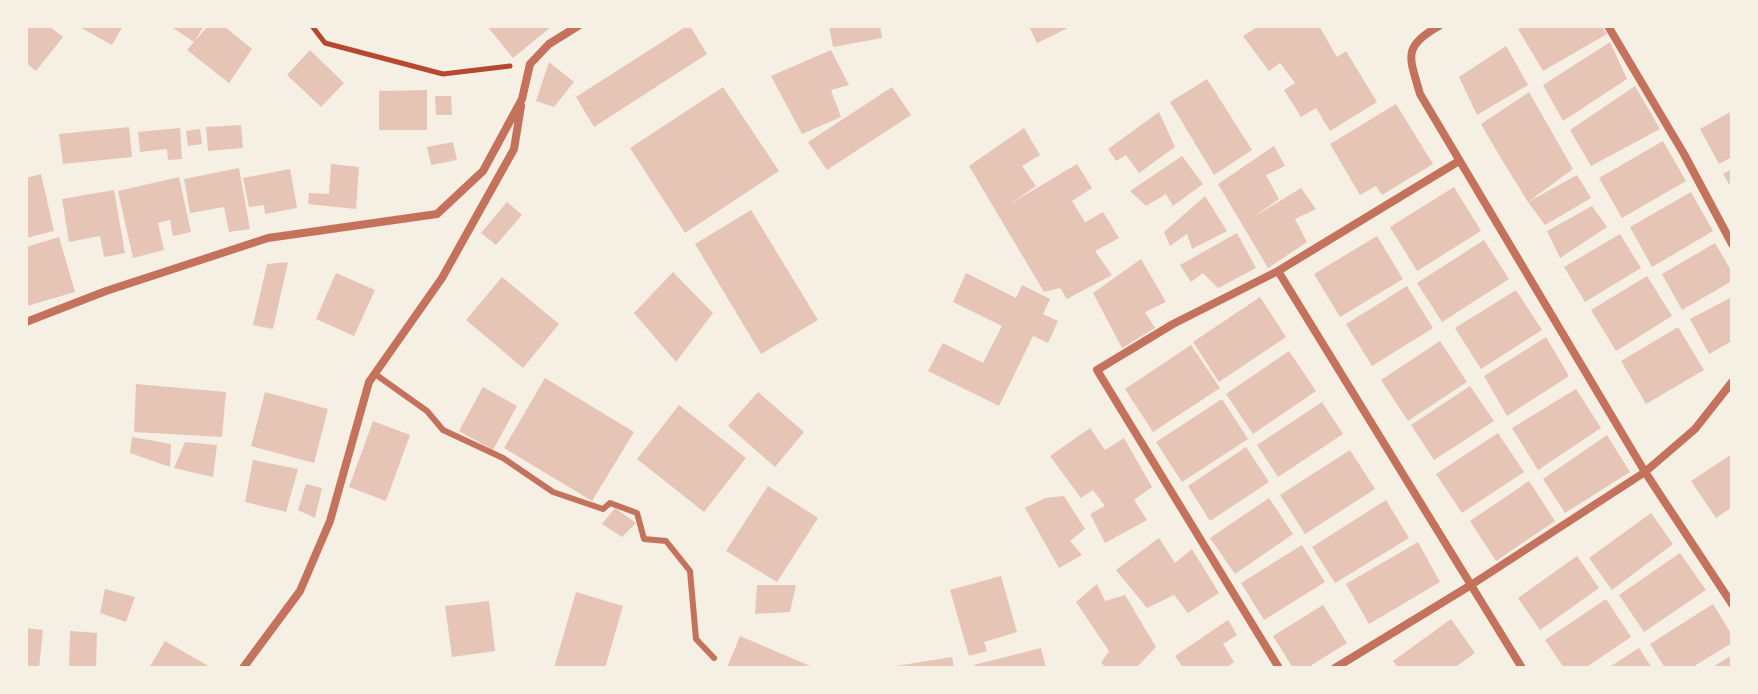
<!DOCTYPE html>
<style>
body{margin:0}
#map{position:relative;width:1758px;height:694px;overflow:hidden;background:#f6efe4;font-family:Raleway,sans-serif}
canvas{display:block}
.frame{position:absolute;inset:0;border:28px solid #f6efe4;pointer-events:none}
</style>
<div id="map">
<canvas width="1758" height="694"></canvas>
<div class="frame"></div>
</div>
<script>
const context = document.querySelector('canvas').getContext('2d');
context.lineJoin = 'round';
function fill(path, color) { context.fillStyle = color; context.fill(path, 'evenodd'); }
function trace(path, color, width, dash) { context.strokeStyle = color; context.lineWidth = width; context.lineCap = dash ? 'butt' : 'round'; context.setLineDash(dash || []); context.stroke(path); }
const building = new Path2D(`
 M26,26h23l14,11 -27,34 -10,-8z
 M78,26h45l-11,19z
 M170,26h34l-10,16z
 M208,26h16l28,23 -23,34 -42,-33z
 M487,26h65l-39,32z
 M687,26h3l17,28 -113,73 -18,-30z
 M829,26h51l2,12 -49,9z
 M1029,26h43l-35,17z
 M1259,26h60l18,31 9,-6 31,51 -47,29 -14,-23 -15,9 -17,-27 11,-7 -15,-20 -11,8 -26,-35z
 M1524,26h78l5,8 -64,37 -25,-42z
 M1610,42l17,37 -64,42 -20,-36z
 M1506,46l22,39 -51,30 -18,-38z
 M310,50l34,33 -23,24 -34,-32z
 M831,50l18,35 -18,5 10,27 -39,17 -31,-58z
 M549,62l25,20 -20,25 -18,-6z
 M1207,79l45,71 -38,25 -44,-73z
 M1635,86l25,43 -69,37 -21,-36z
 M723,87l56,84 -94,62 -55,-85z
 M892,87l19,28 -84,55 -19,-28z
 M427,90v40h-48v-39z
 M1529,92l44,77 -45,33 49,-27 14,23 -46,27 -17,-23 -26,-42 -21,-36z
 M435,96h16l1,19h-16z
 M1396,104l37,60 -51,31 -6,-9 -16,9 -30,-51z
 M1732,111v46l-13,7 -19,-35z
 M1159,112l16,35 -36,26 -13,-18 -10,6 -8,-12z
 M241,125l2,23 -35,3 -2,-24z
 M129,127l3,30 -69,7 -4,-30z
 M180,128l2,31 -14,1 -1,-11 -27,3 -2,-20z
 M1024,128l16,27 -18,11 14,20 -26,18 67,-40 15,24 -20,13 13,21 -10,6 28,-16 16,26 -24,13 17,24 -45,24 -7,-11 -16,4 -75,-126z
 M200,129l2,15 -14,2 -2,-15z
 M1663,141l23,40 -64,37 -23,-40z
 M453,142l4,18 -26,5 -4,-18z
 M1274,146l11,20 -19,9 13,24 -27,19 49,-30 15,21 -21,10 12,23 -39,26 -50,-84z
 M1182,156l21,28 -30,22 -7,-12 -20,12 -16,-15z
 M331,164l28,3 -3,42 -48,-5 1,-11 20,1z
 M239,168l11,61 -21,3 -5,-25 -34,6 -6,-34z
 M290,169l7,39 -32,6 -1,-9 -15,2 -6,-29z
 M1732,169v20l-9,-15z
 M41,174l13,57 -28,7v-60z
 M179,177l12,55 -18,4 -3,-16 -12,3 6,27 -31,8 -15,-67z
 M1454,187l27,44 -64,40 -27,-44z
 M114,190l11,63 -21,4 -4,-21 -31,6 -7,-43z
 M1691,192l22,39 -61,36 -22,-40z
 M1205,196l22,35 -35,18 -5,-15 -17,12 -6,-14z
 M507,202l15,13 -26,30 -15,-12z
 M1592,206l15,21 -47,31 -13,-27z
 M751,210l67,110 -57,34 -66,-110z
 M1237,233l19,35 -38,20 -15,-15 -12,9 -11,-17z
 M1620,234l21,34 -56,34 -21,-35z
 M1377,236l26,43 -63,38 -26,-43z
 M59,237l16,55 -48,14 -1,-59z
 M1484,240l25,39 -67,43 -25,-39z
 M1715,243l17,29v9l-50,29 -20,-36z
 M1141,259l25,43 -21,10 10,16 -33,20 -29,-55z
 M288,262l-15,67 -20,-4 14,-61z
 M673,272l40,41 -37,49 -42,-49z
 M336,273l39,17 -21,46 -38,-17z
 M966,273l50,25 6,-13 28,14 -7,15 15,7 -10,22 -15,-7 -34,70 -71,-35 15,-28 40,20 19,-37 -49,-24z
 M1647,276l25,40 -56,35 -25,-41z
 M502,277l57,47 -36,44 -57,-48z
 M1407,286l26,42 -61,38 -26,-42z
 M1516,290l26,40 -61,39 -26,-41z
 M1260,297l26,40 -67,45 -26,-40z
 M1732,297v44l-23,13 -19,-35z
 M1678,327l26,43 -58,34 -25,-43z
 M1546,337l23,39 -62,40 -23,-40z
 M1440,341l27,41 -59,39 -27,-41z
 M1191,345l29,43 -67,44 -28,-43z
 M1289,351l27,40 -63,43 -27,-40z
 M545,378l89,54 -42,69 -88,-53z
 M136,384l90,8 -4,45 -88,-5z
 M1470,386l24,35 -60,39 -23,-35z
 M483,387l34,19 -24,44 -34,-19z
 M1576,389l25,39 -63,42 -26,-42z
 M265,392l63,17 -14,54 -63,-17z
 M758,392l46,40 -29,35 -47,-41z
 M1222,399l26,40 -66,43 -26,-40z
 M1322,402l21,32 -65,43 -21,-32z
 M679,405l67,53 -42,54 -67,-53z
 M373,421l37,14 -24,66 -37,-14z
 M1090,428l15,22 19,-12 28,49 -18,13 13,20 -42,23 -15,-29 15,-8 -12,-16 -12,8 -31,-42z
 M1498,433l26,39 -62,41 -26,-39z
 M1607,435l23,37 -65,41 -22,-34z
 M132,437l39,7 -1,23 -40,-14z
 M185,442l32,3 -4,32 -39,-9z
 M1246,447l23,35 -59,39 -22,-35z
 M1350,450l25,39 -70,45 -25,-39z
 M1732,454v53l-16,11 -25,-37z
 M253,460l45,9 -12,43 -41,-10z
 M1529,481l26,40 -59,40 -26,-40z
 M306,484l16,4 -7,30 -17,-8z
 M768,486l50,32 -41,64 -51,-31z
 M1064,496l21,33 -15,12 12,14 -23,13 -34,-60 20,-10z
 M1269,498l24,36 -58,40 -25,-36z
 M1386,500l23,38 -74,45 -23,-36z
 M615,508l21,15 -14,14 -20,-13z
 M1651,513l22,31 -61,46 -23,-32z
 M1159,538l16,25 17,-14 27,44 -31,20 -14,-18 -27,13 -31,-38z
 M1418,542l22,40 -71,42 -23,-40z
 M1302,545l23,37 -61,38 -23,-37z
 M1680,553l26,37 -62,42 -25,-37z
 M1577,556l22,32 -59,42 -22,-32z
 M1001,576l16,56 -33,10 3,9 -18,5 -19,-66z
 M1097,584l8,17 20,-6 31,52 -20,21h-29l-6,-5 8,-12 -33,-49z
 M757,585h39l-6,27 -35,2z
 M105,589l30,8 -9,25 -26,-9z
 M576,592l47,14 -18,62h-51z
 M1606,599l25,38 -46,31h-21l-19,-28z
 M489,601l6,50 -43,6 -7,-51z
 M1713,604l19,31v8l-41,25h-26l-15,-24z
 M1323,605l24,38 -40,25h-14l-20,-32z
 M1451,619l24,34 -21,15h-56l-5,-7z
 M1228,620l9,15 -14,9 11,18 -8,6h-43l-8,-12z
 M26,628l17,2 -4,38h-13z
 M70,631l27,2 -1,35 -27,-1z
 M740,636l75,32h-88z
 M165,641l47,27h-63z
 M1041,648l5,20h-71l-1,-3z
 M1639,648l13,20h-44z
 M1732,655v13h-21z
 M952,657l2,11h-58v-2z`);
const path = new Path2D(`
 M312,26l13,17 118,31 67,-8`);
const service = new Path2D(`
 M375,374l52,37 16,19 60,28 50,34 50,17 7,-6 27,10 7,26 22,2 24,30 6,68 18,19`);
const minor = new Path2D(`
 M1439,26c-38,21 -29,32 -19,68l225,378 87,132
 M1608,26l76,128 48,90
 M1278,271l244,397
 M26,322l80,-31 162,-53 169,-24 46,-43 39,-72 8,-35 19,-20 29,-18
 M243,668l57,-77 30,-70 39,-139 73,-104 72,-129 7,-43
 M1279,668l-182,-298 76,-46 105,-53 181,-110
 M1335,668l136,-83 174,-113 50,-43 37,-47`);
fill(building, '#e6c5b7');
trace(path, '#b5482f', 5);
trace(service, '#c5725c', 6);
trace(minor, '#c5725c', 8);
</script>
